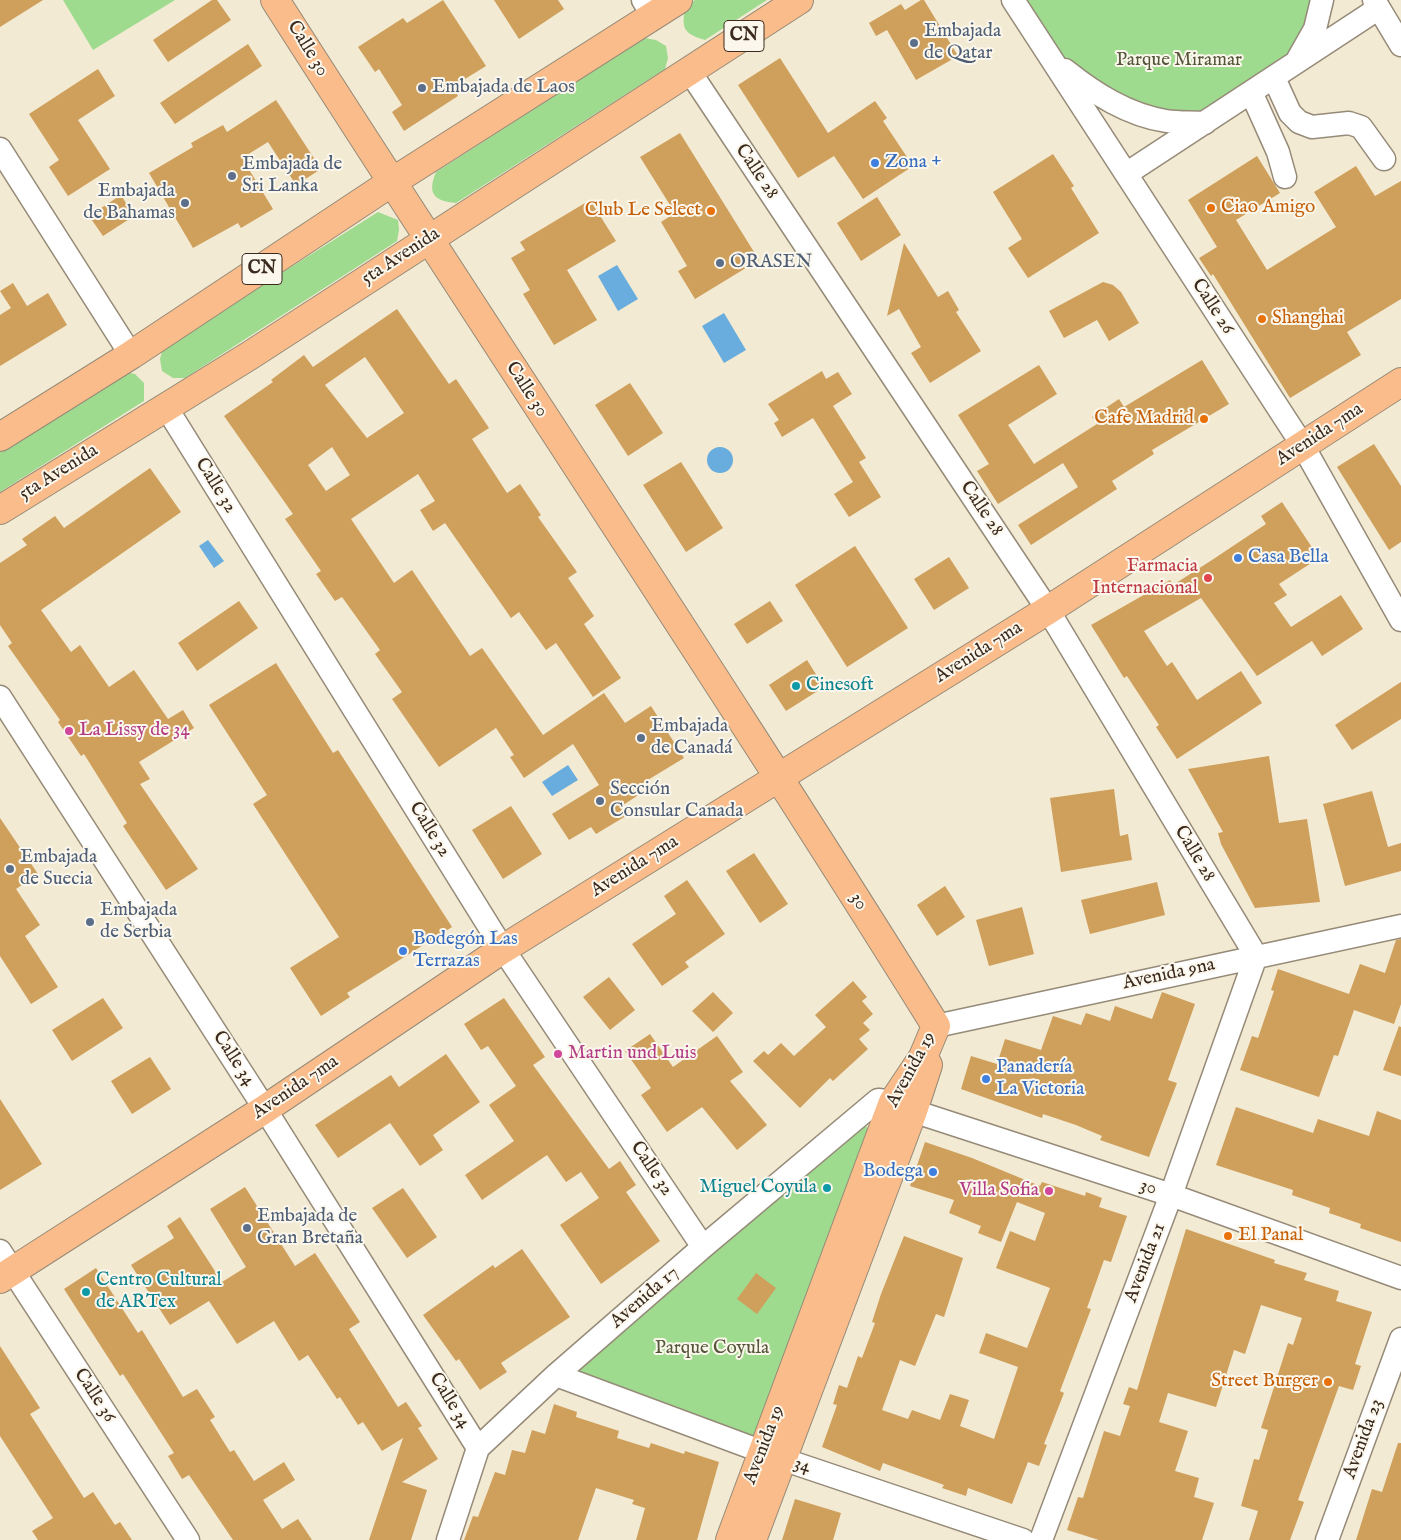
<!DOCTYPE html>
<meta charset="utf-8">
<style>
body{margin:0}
canvas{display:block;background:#f2ead2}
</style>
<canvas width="1401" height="1540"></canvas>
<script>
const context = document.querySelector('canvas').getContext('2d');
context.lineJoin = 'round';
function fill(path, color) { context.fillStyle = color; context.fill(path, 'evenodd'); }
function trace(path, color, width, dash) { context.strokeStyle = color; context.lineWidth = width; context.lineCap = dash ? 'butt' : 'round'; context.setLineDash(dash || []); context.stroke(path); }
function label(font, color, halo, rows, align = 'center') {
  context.font = font + ' "IM FELL English",serif'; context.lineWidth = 4; context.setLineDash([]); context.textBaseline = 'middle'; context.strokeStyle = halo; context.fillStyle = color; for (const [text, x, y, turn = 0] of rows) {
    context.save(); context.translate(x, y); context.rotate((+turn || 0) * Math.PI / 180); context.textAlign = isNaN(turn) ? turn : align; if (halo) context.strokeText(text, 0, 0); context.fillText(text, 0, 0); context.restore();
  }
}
const green = new Path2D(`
 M63,0h112l-82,50z
 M695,0h72l-62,40c-23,-7 -23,-12 -20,-34z
 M1013,0h309l-25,62 -92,61 -118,-36z
 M645,38l11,2 10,6 2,12 -3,11 -209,134c-22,-2 -29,-9 -20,-31z
 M378,212l20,8 1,10 -2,11 -212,137h-12l-11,-7 -2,-12 3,-11z
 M125,372l10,2 9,9v18l-144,91v-42z
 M861,1124l9,5 -116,315 -182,-68z`);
const water = new Path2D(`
 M617,265l21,34 -20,12 -20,-35z
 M724,313l22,37 -22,13 -22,-37z
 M707 460a13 13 0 1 1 26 0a13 13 0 1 1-26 0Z
 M208,540l16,21 -10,7 -15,-22z
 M568,765l10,15 -26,16 -10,-14z`);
const building = new Path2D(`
 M0,0h43l-43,27z
 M212,0h5l14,20 -63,42 -15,-22z
 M443,0l43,66 -34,21 6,9 -54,35 -12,-19 10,-7 -23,-36 -4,3 -17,-25 45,-29 4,5z
 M494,0h64l6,9 -45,30z
 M921,0h3l34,56 -42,24 -29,-50 -11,6 -7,-13 32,-19 4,6z
 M248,44l14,22 -87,58 -15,-21z
 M780,58l48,75 47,-32 12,17 -4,3 30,45 -50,33 -29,-43 -36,22 -60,-93z
 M98,69l17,27 -37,24 32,49 -42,27 -19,-29 10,-7 -30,-46z
 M276,100l45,69 -25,16 -28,-43 -26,16 31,51 -32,19 -3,-5 -45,25 -44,-75 44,-26 -2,-4 32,-18 4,7z
 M680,133l79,127 -64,39 -17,-28 9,-5 -26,-44 14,-9 -35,-56z
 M1053,154l21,32 -3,2 28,45 -71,45 -20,-30 14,-9 -29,-47z
 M1257,156l23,37 -44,27 31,50 69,-43 -22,-35 42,-26 19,30 26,-15v118l-54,33 14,23 -71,43 -77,-124 -2,2 -12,-18 18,-11 -29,-47z
 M121,195l13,21 -31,20 -14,-20z
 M877,197l24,38 -40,26 -24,-38z
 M590,200l26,41 -49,29 30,50 -43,25 -31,-51 7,-4 -19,-32 14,-8 -5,-8z
 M904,243l34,54 10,-6 11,19 -3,2 25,39 -51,32 -19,-30 10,-6 -22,-38 -12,7z
 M1103,282l10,3 8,7 18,31 -30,18 -12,-21 -33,18 -15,-27z
 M13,283l14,23 21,-13 19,32 -67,41v-51l11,-7 -11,-17z
 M397,309l52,75 7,-5 33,49 -17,11 35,54 13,-9 21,31 -3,2 39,55 -9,6 26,38 -10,8 37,54 -28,19 -37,-54 -10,7 -27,-38 -8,6 -66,-95 -12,8 -13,-21 15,-9 -17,-27 -67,45 43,64 18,-13 58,86 12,-8 61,87 61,-42 21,30 26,-17 33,52 -51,31 4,7 -17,11 6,9 -30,18 -5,-7 -22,13 -17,-26 47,-29 -26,-41 -49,34 -14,-21 4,-2 -18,-27 -57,39 -47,-68 10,-7 -27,-38 5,-4 -38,-53 -7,4 -19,-27 5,-3 -36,-52 8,-5 -69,-98 49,-34 -2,-2 33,-25 9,12zM365,357l39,56 -37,25 -42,-53zM332,447l18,28 -24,16 -18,-26z
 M1202,360l27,44 -77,46 2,4 -42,27 5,8 -86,56 -13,-20 60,-38 -15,-24 -65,41 -21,-33 12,-7 -31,-49 81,-50 18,29 -49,31 26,39 63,-40 -5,-7 27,-18 5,8z
 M822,371l4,8 12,-7 14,22 -19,12 33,52 -7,4 22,35 -32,20 -15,-23 19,-12 -40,-64 -31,19 -8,-14 5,-3 -11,-16z
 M630,383l33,50 -35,23 -33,-51z
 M1374,444l27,42v56l-12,8 -52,-83z
 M681,462l42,66 -37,24 -43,-67z
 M150,468l31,44 -140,98 30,42 9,-7 29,42 25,-17 34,49 15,-9 11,18 -55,34 11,17 -10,5 58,85 -32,21 -43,-64 4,-3 -43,-69 -3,2 -23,-34 2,-2 -52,-74 4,-3 -12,-18v-62l27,-18 -5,-6 33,-23 9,12z
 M1282,502l37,56 -40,26 8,11 -13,8 17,24 50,-32 22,34 -41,27 -10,-15 -55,35 -56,-78 -57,33 23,35 5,-4 25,38 44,-29 21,32 -85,56 -21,-32 3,-2 -32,-49 -3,2 -33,-53 79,-45 3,5 39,-25 54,-36 -5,-8z
 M855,546l53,82 -61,39 -52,-82z
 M949,557l20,31 -35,22 -20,-31z
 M239,601l19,27 -61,43 -19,-28z
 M770,601l13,20 -36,23 -13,-20z
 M807,660l17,27 -38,24 -17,-26z
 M276,663l57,90 5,-3 114,177 -105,66 3,4 -29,19 -31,-48 49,-31 -86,-133 14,-9 -58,-90z
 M1401,682v37l-49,31 -17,-25z
 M1269,756l10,67 28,-4 13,83 -65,6 -34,-64 -3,-11 5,-1 -35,-63z
 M1114,789l6,47 8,-2 4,26 -71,12 -11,-74z
 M1372,791l16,56 13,-4v28l-56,15 -22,-82z
 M511,806l31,48 -39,25 -31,-49z
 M0,818l38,56 -22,15 24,36 -15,11 33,51 -27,17 -31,-48z
 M754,853l34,51 -28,19 -34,-52z
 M687,880l38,54 -40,28 4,5 -27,19 -30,-42 44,-30 -12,-18z
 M1157,882l8,33 -75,19 -9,-34z
 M945,886l20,31 -28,19 -20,-31z
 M1022,907l12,47 -45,12 -13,-46z
 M1401,939v65l-7,20 -40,-14 -16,46 -4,-1 -15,42 -79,-27 12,-34 6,2 16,-47 -3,-1 7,-21 71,25 11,-30 25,9 11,-33z
 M609,977l26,33 -25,20 -27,-33z
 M853,981l14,16 -5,4 11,13 -10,9 7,7 -11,9 9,10 -35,32 -3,-3 -30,30 -47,-47 11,-10 4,4 13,-12 13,13 32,-29 -11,-12z
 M713,992l20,21 -20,19 -21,-21z
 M1162,992l33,12 -27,76 9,3 -28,74 -49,-17 2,-4 -26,-11 -33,-11 -1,4 -81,-29 10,-33 26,8 8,-25 36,11 12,-34 28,9 5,-12 24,8 5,-15 37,13z
 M103,998l20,30 -51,33 -20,-31z
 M504,998l41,59 -12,8 76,104 11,-8 16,24 -10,7 34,49 -59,43 -41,-59 39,-27 -18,-26 -15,10 -19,-27 -65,45 -17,-25 49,-34 -25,-36 27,-19 -28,-40 -7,4 -17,-26z
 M1399,1026l2,1v49l-18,-6z
 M650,1034l23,33 44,-31 26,36 -13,9 37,44 -30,25 -35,-43 -35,25 -26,-37 10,-7 -26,-37z
 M446,1054l34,48 -47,33 10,15 -23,16 -30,-43 -52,35 -23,-33 76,-50 8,12z
 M150,1057l21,32 -39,25 -21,-33z
 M0,1099l42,65 -42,26z
 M1236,1107l77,26 5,-14 51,17 8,-25 24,9v122l-41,-14 1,-4 -32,-11 1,-5 -38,-13 1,-5 -77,-25z
 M925,1142l47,16 68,28 2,-4 43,14 1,-4 16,6 -3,9 28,9 -16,46 -7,-2 -17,48 4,1 -31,82 4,2 -20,51 3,1 -8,21 -11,-4 -16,42 -44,-16 -2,8 -24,-8 2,-3 -61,-22 -3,8 -58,-24 15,-42 -4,-1 6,-19 8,3 11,-32 4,2 13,-35 -3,-1 9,-28 23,-58 59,22 -19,59 -8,-3 -21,52 -15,-6 -18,50 26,9 4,-9 28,10 10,-26 19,6 -9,26 34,13 24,-72 -39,-14 7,-20 41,15 23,-60 -54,-20 14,-37 25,10 10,-28 -28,-11 -16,40 -23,-9 3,-7 -32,-13 5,-13 -44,-14z
 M245,1187l50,79 20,-13 45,69 -11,7 49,78 8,-5 16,24 -4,2 20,31 -36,23 25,8 -16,50h-42l34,-102 -21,13 -19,-29 -5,3 -18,-28 -3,2 -29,-44 -9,6 -25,-40 -37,23 -28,-43 -39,24 -39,-60 43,-27 -7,-12 13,-9 42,65 24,-15 -36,-58z
 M403,1188l34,49 -30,21 -35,-50z
 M1186,1229l89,31 -1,3 33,10 -3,7 35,11 -3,10 36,11 -17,52 6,2 -8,24 -14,-4 -41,114 6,2 -14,38h-41l9,-29 -17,-5 13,-47 5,1 9,-30 -7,-2 27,-85 5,2 9,-27 -41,-13 -16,49 -11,-4 -18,57 -48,-14 -9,29 29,9 -13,40 24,7 -5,19 20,6 -12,37h-103l-32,-10 11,-33 5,1 21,-67 16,5 10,-30 -7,-2 6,-17 8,3z
 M522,1249l48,68 -69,46 6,9 -27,18 -21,-31 -3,2 -33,-46 70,-50 2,3z
 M96,1268l42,65 4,-3 41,67 14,-8 18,28 -5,3 20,32 4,-2 20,31 30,-19 11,18 -32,20 19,29 16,-10 14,21h-79l-44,-65 -7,4 -14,-23 6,-3 -51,-79 -3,2 -56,-87z
 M756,1273l20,15 -19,26 -20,-15z
 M0,1346l40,62 -10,6 54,84 9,-6 22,33 5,-3 12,18h-94l-6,-9 21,-13 -53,-82z
 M554,1404l23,8 -1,5 43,14 -2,7 32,10 2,-5 33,11 1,-3 34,11 -22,78h-61l9,-32 -13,-4 2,-4 -38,-12 -18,52h-114l9,-24 5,1 17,-45 10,3 7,-25 13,3 7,-23 13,4z
 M1398,1443h3v97h-45l16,-51 10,3z
 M795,1499l46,14 -8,27h-51z`);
const minor = new Path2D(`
 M643,0l10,16
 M1013,0l290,446 98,174
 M1374,0l27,45
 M1298,59l17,-30 7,-29
 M1065,70c30,24 63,45 101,51 13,2 26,1 39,2
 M690,72l358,538 208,346 -85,239 -130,345
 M1274,78l16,35 9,9 13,5 37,-4 12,4 23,32
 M1251,92l27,60 7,25
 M0,149l131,206
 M1126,174l253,-166
 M166,407l337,542 200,298
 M0,697l265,412 213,339
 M936,1026l465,-100
 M0,1251l188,289
 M556,1375l226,84 241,81
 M448,1540l30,-92 78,-73 147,-128 175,-147 15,2 20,9 258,84 230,83
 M1327,1540l74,-201`);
const major = new Path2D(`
 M275,0c219,343 446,681 661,1026
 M0,1279l265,-170 238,-160 545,-339 353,-228
 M730,1540l163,-438 30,-45 13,-31
 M752,1540l161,-429 15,-46`);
const highway = new Path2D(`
 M0,437l131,-82 261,-173 286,-182
 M0,510l249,-154 550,-356`);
const markers = [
 [914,43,5,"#5c6f8a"],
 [422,88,5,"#5c6f8a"],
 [875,163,5,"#3f7fe0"],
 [232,176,5,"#5c6f8a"],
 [185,203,5,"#5c6f8a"],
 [1211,208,5,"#e8710a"],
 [711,211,5,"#e8710a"],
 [720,263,5,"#5c6f8a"],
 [1262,319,5,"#e8710a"],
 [1204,419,5,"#e8710a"],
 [1238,558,5,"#3f7fe0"],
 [1208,578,5,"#e0444e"],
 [796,686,5,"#0f9aa8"],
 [69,731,5,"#d1479c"],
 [641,738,5,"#5c6f8a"],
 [600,801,5,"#5c6f8a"],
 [10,869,5,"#5c6f8a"],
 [90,922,5,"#5c6f8a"],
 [403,951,5,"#3f7fe0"],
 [558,1054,5,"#d1479c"],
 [986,1079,5,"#3f7fe0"],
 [933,1172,5,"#3f7fe0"],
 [827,1188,5,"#0f9aa8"],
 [1049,1191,5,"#d1479c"],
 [247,1228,5,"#5c6f8a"],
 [1228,1236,5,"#e8710a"],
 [86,1292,5,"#0f9aa8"],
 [1328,1382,5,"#e8710a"]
];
const shields = [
 [744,36,40],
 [262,269,40]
];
const shieldNames = [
 ["CN",744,36],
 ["CN",262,269]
];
const serviceNames = [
 ["Embajada",924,32],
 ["de Qatar",924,54],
 ["Embajada de Laos",432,88],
 ["Embajada de",242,165],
 ["Sri Lanka",242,187],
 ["Embajada",175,192,"right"],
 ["de Bahamas",175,214,"right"],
 ["ORASEN",730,263],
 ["Embajada",651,727],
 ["de Canadá",651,749],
 ["Sección",610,790],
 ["Consular Canada",610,812],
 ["Embajada",20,858],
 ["de Suecia",20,880],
 ["Embajada",100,911],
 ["de Serbia",100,933],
 ["Embajada de",257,1217],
 ["Gran Bretaña",257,1239]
];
const streetNames = [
 ["Calle 30",307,49,58],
 ["Calle 28",756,172,56],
 ["5ta Avenida",401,257,-33],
 ["Calle 26",1212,307,57],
 ["Calle 30",526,390,57],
 ["Avenida 7ma",1320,435,-33],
 ["5ta Avenida",59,473,-32],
 ["Calle 32",215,486,58],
 ["Calle 28",981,509,56],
 ["Avenida 7ma",979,653,-32],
 ["Calle 32",429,830,58],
 ["Calle 28",1194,854,59],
 ["Avenida 7ma",635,867,-32],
 ["30",858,902,58],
 ["Avenida 9na",1169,975,-12],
 ["Calle 34",233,1059,57],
 ["Avenida 19",912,1070,-61],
 ["Avenida 7ma",296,1088,-34],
 ["Calle 32",651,1169,56],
 ["30",1148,1188,18],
 ["Avenida 21",1146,1263,-69],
 ["Avenida 17",645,1298,-41],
 ["Calle 36",94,1396,57],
 ["Calle 34",449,1401,58],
 ["Avenida 23",1364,1439,-70],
 ["Avenida 19",765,1445,-69],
 ["34",802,1466,18]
];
const parkNames = [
 ["Parque Miramar",1179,61],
 ["Parque Coyula",712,1349]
];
const shopNames = [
 ["Zona +",885,163],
 ["Casa Bella",1248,558],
 ["Bodegón Las",413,940],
 ["Terrazas",413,962],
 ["Panadería",996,1068],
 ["La Victoria",996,1090],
 ["Bodega",923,1172,"right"]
];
const foodNames = [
 ["Ciao Amigo",1221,208],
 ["Club Le Select",701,211,"right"],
 ["Shanghai",1272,319],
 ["Cafe Madrid",1194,419,"right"],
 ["El Panal",1238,1236],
 ["Street Burger",1318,1382,"right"]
];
const healthNames = [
 ["Farmacia",1198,567],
 ["Internacional",1198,589]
];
const cultureNames = [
 ["Cinesoft",806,686],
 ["Miguel Coyula",817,1188,"right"],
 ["Centro Cultural",96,1281],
 ["de ARTex",96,1303]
];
const hotelNames = [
 ["La Lissy de 34",79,731],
 ["Martin und Luis",568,1054],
 ["Villa Sofia",1039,1191,"right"]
];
fill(green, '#9fdb8f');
fill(water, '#68adde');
fill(building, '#cf9f5c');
trace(minor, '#968a78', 25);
trace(major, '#968a78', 30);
trace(highway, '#968a78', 30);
trace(minor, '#fff', 22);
trace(major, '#f9bc8a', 28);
trace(highway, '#f9bc8a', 28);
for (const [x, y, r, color] of markers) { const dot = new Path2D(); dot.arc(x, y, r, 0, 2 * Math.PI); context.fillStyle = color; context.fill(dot); trace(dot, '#fbf7ec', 2); }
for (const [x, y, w] of shields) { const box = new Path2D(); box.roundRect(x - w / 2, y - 15.5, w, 31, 4); context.fillStyle = '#fbf7ec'; context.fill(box); trace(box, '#3b2a1e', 1); }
label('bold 18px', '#3b2a1e', null, shieldNames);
label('19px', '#4e5e75', '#fbf7ec', serviceNames, 'left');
label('19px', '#3b2a1e', '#fbf7ec', streetNames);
label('19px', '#54563a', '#fbf7ec', parkNames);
label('19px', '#366cbe', '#fbf7ec', shopNames, 'left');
label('19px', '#c56008', '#fbf7ec', foodNames, 'left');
label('19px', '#be3a42', '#fbf7ec', healthNames, 'right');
label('19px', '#0d838f', '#fbf7ec', cultureNames, 'left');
label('19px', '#b23c85', '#fbf7ec', hotelNames, 'left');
</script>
